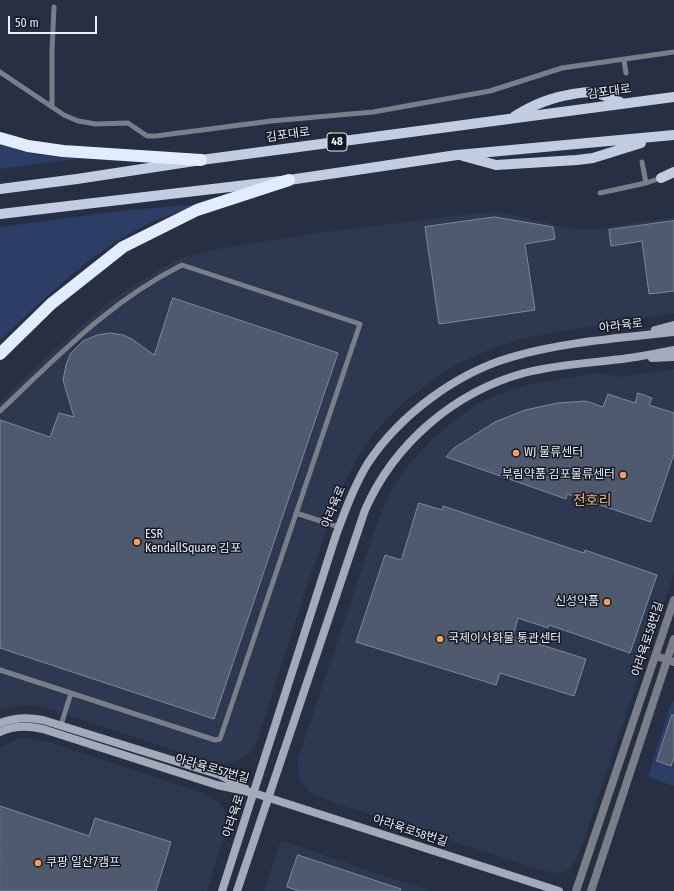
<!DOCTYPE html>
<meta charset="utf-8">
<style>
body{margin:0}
#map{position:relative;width:674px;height:891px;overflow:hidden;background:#273042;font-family:"Fira Sans Condensed",sans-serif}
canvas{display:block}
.scale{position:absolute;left:8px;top:16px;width:89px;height:18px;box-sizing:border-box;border:2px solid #e9effb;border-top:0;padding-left:5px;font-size:12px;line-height:14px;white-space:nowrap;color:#e9effb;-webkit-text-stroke:3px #141820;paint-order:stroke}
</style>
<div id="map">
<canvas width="674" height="891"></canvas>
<div class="scale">50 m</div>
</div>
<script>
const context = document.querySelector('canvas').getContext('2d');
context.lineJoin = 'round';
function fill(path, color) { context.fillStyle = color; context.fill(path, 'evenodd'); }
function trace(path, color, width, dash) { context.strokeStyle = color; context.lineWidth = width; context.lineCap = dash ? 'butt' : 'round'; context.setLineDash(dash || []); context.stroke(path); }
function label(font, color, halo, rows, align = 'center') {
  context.font = font + ' "Fira Sans Condensed","Noto Sans KR",sans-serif'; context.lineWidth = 3; context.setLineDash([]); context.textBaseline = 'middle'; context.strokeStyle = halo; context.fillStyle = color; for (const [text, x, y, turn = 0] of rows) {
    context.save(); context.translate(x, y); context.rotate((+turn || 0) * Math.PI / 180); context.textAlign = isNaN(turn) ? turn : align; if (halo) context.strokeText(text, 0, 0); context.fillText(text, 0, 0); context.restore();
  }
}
const built = new Path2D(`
 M494,212l10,1 73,17h12l85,-13v96l-116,19 -36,7 -24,7 -41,18 -19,12 -35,27 -18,18 -14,16 -12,17 -20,40 -32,91 -49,153 -4,9 -5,7 -14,8 -7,2h-8l-9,-2 -171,-56 -11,-1 -12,1 -17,4v-308l51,-49 55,-49 43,-28 31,-18 42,-10 95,-15 154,-19z
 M674,369v204l-95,281 -9,15 -6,3 -6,1 -14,-2 -212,-69 -23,-10 -9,-12 -2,-8v-13l80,-239 15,-33 16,-23 26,-28 31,-24 13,-9 19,-8 32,-11 69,-11 22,4z
 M27,738l22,4 153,51 17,9 5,8 3,16 -20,65h-207v-144l18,-8z
 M281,840l88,31 62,20h-167z`);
const green = new Path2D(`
 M0,145l34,9 23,3 26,1 -83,11z
 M198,204c-20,8 -43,15 -62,26 -52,29 -94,70 -136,111v-114l120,-16z
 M674,701v85l-26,-9 23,-74z`);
const building = new Path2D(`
 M495,217l58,10 2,12 -30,5 10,66 -96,14 -14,-97z
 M674,221v70l-25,3 -7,-53 -31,5 -2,-16z
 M173,298l165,55 -124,366 -214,-71v-228l50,17 9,-24 15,4 -11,-37 3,-15 5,-12 12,-12 14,-6 13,-2 13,2 9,4 22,16z
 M638,393l14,5 -3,7 25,8v41l-23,68 -84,-28 -1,5 -120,-42 8,-9 41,-26 30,-12 33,-7 28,-2 17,6 5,-13 27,9z
 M419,503l23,7 1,-4 141,47 1,-3 72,25 -27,78 -81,-28 -1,3 -30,-10 -5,18 73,23 -12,37 -74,-23 -4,12 -140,-43 29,-87 16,5z
 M672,715h2v42l-3,9 -14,-5z
 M0,806l89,30 6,-18 76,24 -15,49h-156z
 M298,855l103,34 -1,2h-101l-12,-4z`);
const lane = new Path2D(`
 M624,60l2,13
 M0,72l64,43 14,6 18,3 32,-1 19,13h9l115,-15 102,-9 117,-21 72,-23 112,-16
 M52,107v-56l2,-44
 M642,162l4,21
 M600,193l46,-10 15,-5
 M0,411c58,-55 110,-110 182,-146l178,59 -140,415 -5,1 -215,-70
 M296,513l43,14
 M61,725l10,-32`);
const street = new Path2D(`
 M656,656l18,6
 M576,891l98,-291
 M591,891l83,-252`);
const secondary = new Path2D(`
 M655,330l19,-5
 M652,358l22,-1
 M0,723c15,-6 28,-6 43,-3l177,55 25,13
 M0,732c14,-7 29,-6 43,-3l174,56 37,8 34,11 271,87
 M222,891l114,-356c9,-24 18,-49 32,-72 32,-48 88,-90 144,-106 51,-15 109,-19 162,-25
 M237,891l128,-381c29,-66 89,-118 159,-137 34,-9 70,-10 105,-15 15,-2 30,-5 45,-8`);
const primary = new Path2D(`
 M515,116c20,-12 35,-18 58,-22 6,-1 12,-2 18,-2 10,1 20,6 29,10
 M463,156l33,9 81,-5 16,-2 48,-15
 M661,178l13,-6
 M0,189l77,-10 124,-19 473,-63
 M0,214l289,-34 168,-25 217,-20`);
const highway = new Path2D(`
 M0,138l28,8 35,5 138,9
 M0,354l51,-50 72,-57 74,-37 92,-30`);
const markers = [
 [516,453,4,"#fe9c58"],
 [623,475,4,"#fe9c58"],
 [137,542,4,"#fe9c58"],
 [607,602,4,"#fe9c58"],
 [440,639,4,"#fe9c58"],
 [38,863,4,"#fe9c58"]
];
const shields = [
 [337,142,20]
];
const shieldNames = [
 ["48",337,142]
];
const streetNames = [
 ["김포대로",609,92,-8],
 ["김포대로",288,135,-8],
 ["아라육로",621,326,-7],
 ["아라육로",334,507,-68],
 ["아라육로58번길",648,639,-72],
 ["아라육로57번길",212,769,16],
 ["아라육로",234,816,-72],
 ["아라육로58번길",410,831,18]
];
const poiNames = [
 ["WJ 물류센터",524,453],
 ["부림약품 김포물류센터",615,475,"right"],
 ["ESR",145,535],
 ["KendallSquare 김포",145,549],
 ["신성약품",599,602,"right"],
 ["국제이사화물 통관센터",448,639],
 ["쿠팡 일산7캠프",46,863]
];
const quarterNames = [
 ["전호리",592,501]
];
fill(built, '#2c3950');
fill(green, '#2b3e65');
fill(building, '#4f5a6e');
trace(building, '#7e899f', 1);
trace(lane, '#797e88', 5);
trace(street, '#797e88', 8);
trace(secondary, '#a3abba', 8);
trace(primary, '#c2cde1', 10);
trace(highway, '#e2ecff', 12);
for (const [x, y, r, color] of markers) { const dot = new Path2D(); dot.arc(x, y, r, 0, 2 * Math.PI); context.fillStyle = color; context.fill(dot); trace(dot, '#141820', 1.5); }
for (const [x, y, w] of shields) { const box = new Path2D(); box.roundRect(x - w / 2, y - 9, w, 18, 3); context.fillStyle = '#141820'; context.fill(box); trace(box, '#e9effb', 1); }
label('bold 11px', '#e9effb', null, shieldNames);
label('12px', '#e9effb', '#141820', streetNames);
label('12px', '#e9effb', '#141820', poiNames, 'left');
label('14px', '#f3ae82', '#141820', quarterNames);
</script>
